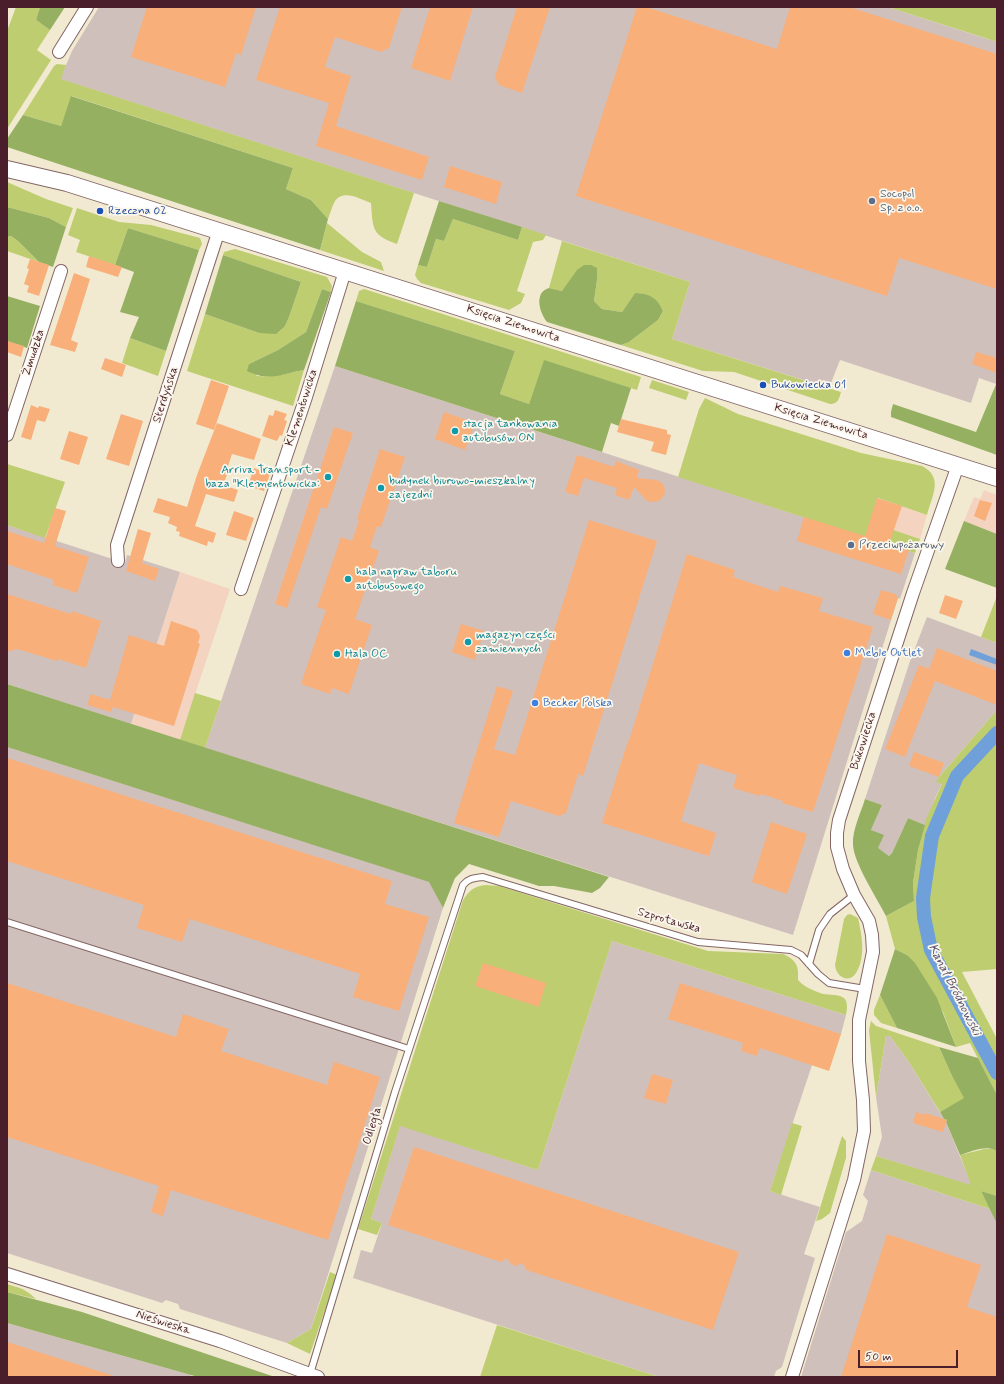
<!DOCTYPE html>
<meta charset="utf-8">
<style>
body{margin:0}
#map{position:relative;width:1004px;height:1384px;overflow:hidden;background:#f1ead1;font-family:Mynerve,sans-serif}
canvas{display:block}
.frame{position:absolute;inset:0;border:8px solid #4a1f2b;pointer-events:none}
.scale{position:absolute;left:858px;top:1350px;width:100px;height:18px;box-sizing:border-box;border:2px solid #4a1f2b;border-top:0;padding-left:5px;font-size:12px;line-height:14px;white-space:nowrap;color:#4a1f2b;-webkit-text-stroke:3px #fbf7ec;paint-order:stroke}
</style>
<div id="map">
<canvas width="1004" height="1384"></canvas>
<div class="frame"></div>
<div class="scale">50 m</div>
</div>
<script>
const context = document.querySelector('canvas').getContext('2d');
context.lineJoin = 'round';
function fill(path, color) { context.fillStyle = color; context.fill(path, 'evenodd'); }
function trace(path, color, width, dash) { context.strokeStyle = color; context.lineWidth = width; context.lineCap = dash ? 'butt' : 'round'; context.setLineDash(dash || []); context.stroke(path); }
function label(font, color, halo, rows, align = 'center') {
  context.font = font + ' Mynerve,sans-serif'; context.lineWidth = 3.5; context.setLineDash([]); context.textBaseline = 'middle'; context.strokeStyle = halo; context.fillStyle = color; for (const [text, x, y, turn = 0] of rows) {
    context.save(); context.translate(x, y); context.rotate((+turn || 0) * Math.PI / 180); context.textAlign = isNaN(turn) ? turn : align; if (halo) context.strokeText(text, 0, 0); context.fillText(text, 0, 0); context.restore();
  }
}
const built = new Path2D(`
 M984,490l13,5v39l-33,-13 10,-24 6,2z
 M877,498l50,17 -7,24 -50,-17z
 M180,572l50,17 -50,151 -49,-16z`);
const industrial = new Path2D(`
 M99,7h789l109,35 -1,342 -17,-6 -8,25 -131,-43 -11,28 -157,-49 18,-57 -630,-203 12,-28z
 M335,366l580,187 -15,46 -2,-1 -7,22 -98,315 -588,-187z
 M7,525l118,38 2,-8 53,17 -49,152 -124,-40z
 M927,617l70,26v67l-58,67 3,7 -6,12 -11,29 -17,-7 -16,35 -3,3 -12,-8 -6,-18 11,-25 -17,-6 45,-138z
 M7,747l423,135 13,26 -132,421 -24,14 -107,-34 -2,-5 -12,-4 -4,3 -155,-50z
 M612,941l234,74 -5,19 -29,31 -42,126 50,16 -16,47 11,4 -33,109 -6,4 -2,6h-115l-306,-99 8,-28 11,3 10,-30 -11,-4 29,-94 138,45z
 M886,1036h4l19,26 35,57 3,1 -1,2 26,64 -96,-30 6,-19 -6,-40z
 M871,1170l119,39 7,15v153h-196l45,-145 16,-11 6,-20 -5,-6z
 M7,1323l184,52 -1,2h-183z`);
const green = new Path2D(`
 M16,7h24l-4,13 14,10 -13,20 14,10 -44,69v-98z
 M888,7h109v35l-15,-5z
 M57,64l9,1 -5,14 353,114 -17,51c-26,-9 -24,-16 -26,-41 -11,-4 -27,-14 -36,-2 -3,5 -5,13 -7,18l-17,-19 -25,-11 7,-21 -221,-72 -11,30 -38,-11 31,-49z
 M7,182l39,17 27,9 -7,19 -17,-9 -42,-11z
 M77,208l42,14 32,3 49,13 2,6 -3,6 -71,-22 -13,37 -39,-13 4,-12 -12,-5z
 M453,219l65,21 4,-13 24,8 -3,5 -10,2 -16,49 8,3 -4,9 -12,7 -88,-27 -4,-4 -2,-4 3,-10 9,2 9,-28 8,2z
 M327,223l35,29 19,10 3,9 -64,-21z
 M11,236l7,5 21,21 -32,-11v-14z
 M562,241l128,41 -18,57 169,53c-2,7 -3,12 -11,12l-96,-32 -31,-1 -82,-26 8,-3 29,-22 5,-9c-4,-12 -15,-18 -28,-18l-13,19 -20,-3 -8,-8 3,-21 -30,6 -5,5 -13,-3z
 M235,249l92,28 5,9 -1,6 -9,-3 -16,43 -28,18 -29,14 8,12c16,2 31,-3 47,-6l-11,36 -106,-35 18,-57 54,19 26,-7 4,-9 12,-35 -78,-27 1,-3z
 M364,289l277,88 -4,13 -93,-29 -15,43 -29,-10 15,-43 -159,-50 3,-10z
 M130,338l36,13 -8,25 -36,-13z
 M652,380l37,12 -3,8 -37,-12z
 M705,398l33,16 123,39 61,13c22,11 10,30 5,49l-49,-17 -8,24 50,17 -5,14 -237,-76 21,-68z
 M7,464l58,18 -20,56 -38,-13z
 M997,596v47l-16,-6z
 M195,693l26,8 -16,47 -25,-8z
 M997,710v259l-35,3 35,67v56l-27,-52 -14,4 -13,-35 -36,-57 -12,-6 -9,-33 28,-15 -1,-18 5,-33 8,-31 16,-35 -6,-2 3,-5z
 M485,885l14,1 209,65 75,3c13,6 16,11 15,26 6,7 16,11 25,14 6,1 18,0 22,5 3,4 2,11 1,16l-234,-74 -74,229 -138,-44 -29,93 11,4 -5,12 -19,-6 105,-329c7,-10 10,-13 22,-15z
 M850,914l8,4c4,17 8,39 -2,55 -7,11 -20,4 -21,-8l9,-46 3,-4z
 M880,995l17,33 -16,-5 -7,-8v-5z
 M871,1021l5,5 63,21 13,29 13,22 -25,14 -31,-50 -19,-26h-4l-10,61 -7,-67z
 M792,1123l10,3 -21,69 -11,-4z
 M842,1136l4,5v17l-16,55 -8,6 -6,2z
 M984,1149h11l2,2v45l-16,-5 9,18 -119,-39 5,-14 95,29 -11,-30z
 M330,1272l7,3 -27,79 -23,-11 24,-14z
 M7,1284c13,4 19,5 29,15l-29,-7z
 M497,1325l162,52h-179z`);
const forest = new Path2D(`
 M40,7h25l-15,23 -14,-10z
 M71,96l222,72 -7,21 25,11 17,19 -8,31 -313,-103v-8l16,-24 38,11z
 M439,201l83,26 -4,13 -65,-21 -9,22 -8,-2 -9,28 -9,-2z
 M7,207l42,11 17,9 -13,40 -14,-5 -21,-21 -7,-5 -4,1z
 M128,228l71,22 -33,101 -36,-13 9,-21 -19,-5 14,-40 -19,-7z
 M223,255l78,27 -12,35 -4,9 -9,8 -17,-1 -54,-19z
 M584,265h7l6,3v12l-3,21 8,8 20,3 13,-19c14,0 23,5 28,18l-5,9 -29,22 -8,3 -74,-23c-8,-10 -13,-30 2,-34l13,3 15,-21z
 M322,289l9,3 -27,78c-23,4 -35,12 -57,1l2,-7 29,-14 28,-18z
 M7,296l33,10 -13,42 -20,-7z
 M356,301l159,50 -15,43 29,10 15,-44 87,28 -12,38 -8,-3 -9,29 -267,-86z
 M997,382v73l-106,-38v-5l2,-8 83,28z
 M964,521l33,13v54l-52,-19z
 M7,684l602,193 -9,11 -8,5 -38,-7h-15l-70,-22 -14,14 -12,30 -14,-26 -422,-135z
 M865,799l17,6 -11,25 13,5 -6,13 11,8 3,-3 16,-35 17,7 -7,25 -5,33 1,18 -28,15c-9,-18 -33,-54 -33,-72 -1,-13 8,-32 12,-45z
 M895,949l12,6 8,8 22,35 19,49 -59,-19 -17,-33z
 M939,1047l39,11 19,37v56c-10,-7 -27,1 -37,4l-14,-33 1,-2 -3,-1 -4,-7 24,-14 -12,-22z
 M981,1191l16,5v28z
 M7,1292l75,20 193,65h-77l-191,-54z`);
const water = new Path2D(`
 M971,649l26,10v6l-28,-10z`);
const canal = new Path2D(`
 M997,733l-40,43 -25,60 -9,62 1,19 7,33 66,123`);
const building = new Path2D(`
 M147,7h109l-15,48 -5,-2 -11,34 -94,-30z
 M280,7h122l-13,41 -8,4 -46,-15 -10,30 26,9 -15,50 93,31 -7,23 -106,-34 13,-43 -73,-23z
 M430,7h43l-23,74 -39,-13z
 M517,7h33l-28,86 -23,-8 -4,-8z
 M637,7h9l131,42 13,-42h59l148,47v235l-98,-31 -12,38 -311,-100z
 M450,166l52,16 -6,22 -52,-17z
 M89,256l33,11 -4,10 -32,-10z
 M30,259l19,6 -10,31 -12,-4 2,-6 -5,-2 5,-15 -2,-1z
 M74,273l16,6 -19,61 7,3 -3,9 -25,-7z
 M7,341l17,5 -3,11 -14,-5z
 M976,352l21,6v15l-25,-9z
 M105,358l21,7 -4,12 -21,-8z
 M211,380l18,6 -15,44 -18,-6z
 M31,405l7,3 1,-2 11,3 -5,13 -8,-2 -6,20 -10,-3z
 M275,410l12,4 -3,6 3,1 -5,15 -2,-1 -3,6 -15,-5 7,-21 4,1z
 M444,412l31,11 -10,27 -30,-11z
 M121,414l22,7 -14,45 -23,-7z
 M621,419l46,11v4l4,1 -5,20 -15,-4 3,-9 -37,-10z
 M217,423l44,16 -7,21 -22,-6 -7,21h2l-4,10 15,5 -4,12 -28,-8 -11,32 21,7 -3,10 -5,-2 -1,5 -28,-10 1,-4 -4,-1 1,-4 -9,-4 2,-6 -17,-5 5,-14 29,9 10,-32z
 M334,427l19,6 -26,76 -6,-2 -34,101 -12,-4z
 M69,431l19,6 -9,28 -19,-6z
 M380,449l25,8 -24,70 -4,-1 -7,21 9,4 -24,68 17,6 -23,69 -17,-6 -2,6 -29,-10 25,-74 -9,-3 24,-70 11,4 7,-21 -2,-1z
 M577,455l37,12 2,-6 23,9 -2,8 19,2 5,2 3,4 1,5 -1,5 -5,5 -8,1 -4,-1 -13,-14 -5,13 -14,-5 2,-7 -33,-10 -6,18 -13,-4z
 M254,468l16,6 -6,17 -16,-5z
 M877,498l25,8 -13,38 20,6 -8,24 -104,-33 7,-24 61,19z
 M980,500l12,3 -7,18 -11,-5z
 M55,508l11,3 -11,35 34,11 -12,36 -24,-8 1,-5 -47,-16v-33l37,12z
 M234,511l20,7 -8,23 -20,-6z
 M589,520l68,21 -74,235 -5,-2 -12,39 -7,3 -48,-15 -12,36 -45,-14 43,-137 16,5 -19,58 21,6z
 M138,529l13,4 -9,30 17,6 -4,12 -29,-10z
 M687,554l48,16 -2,7 45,15 2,-6 43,12 -4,13 54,16 -60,185 -31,-9 1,-2 -22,-7 -1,2 -27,-8 4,-13 -38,-12 -18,58 35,12 -7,23 -107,-33 26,-82h1z
 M881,590l14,4 3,4 -7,22 -18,-6z
 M7,594l64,20 1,-3 29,10 -15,47 -28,-9 -1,2 -40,-12 -10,3z
 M945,595l18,6 -7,18 -17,-6z
 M171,621l26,9 3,6 -2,7 2,1 -26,82 -61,-19 -2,5 -24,-7 4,-11 19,6 19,-65 35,11z
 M461,624l23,7 -9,29 -23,-8z
 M937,648l60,23v34l-62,-24 -30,76 -20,-8 34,-84 10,4z
 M914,752l30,11 -5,14 -30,-11z
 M7,758l385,123 -7,23 44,13 -30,94 -46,-14 7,-23 -170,-55 -8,23 -45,-14 7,-23 -137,-44z
 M771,822l36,12 -20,60 -35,-12z
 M483,963l63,20 -7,24 -64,-21z
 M7,983l169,54 7,-23 46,15 -8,22 106,34 7,-23 46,15 -52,163 -157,-50 -8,26 -12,-4 8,-26 -152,-49z
 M680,983l161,51 -12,37 -69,-23 -3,8 -16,-5 2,-8 -75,-24z
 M652,1074l21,6 -7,24 -22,-6z
 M916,1112l8,3 1,-2 22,7 -4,12 -30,-9z
 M414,1147l325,105 -26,78 -187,-60 -3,-7 -7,3 -5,-2 -4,-6 -6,4 -113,-37z
 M887,1234l94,31 -14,42 30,10v55l-2,5h-154z
 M7,1342l104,33v2h-104z`);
const lane = new Path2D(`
 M7,922l402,127
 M809,964l10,-34 11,-16 24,-19
 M310,1374l85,-282 68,-207c6,-7 11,-7 20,-8l215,65 93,8 10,5 17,19 11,9 36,6`);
const street = new Path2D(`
 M59,52l28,-45
 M7,435l54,-164
 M118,561l-1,-16 102,-315
 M241,589l65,-192 39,-126
 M7,1274l213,67 98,36
 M792,1377l62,-197 10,-49 -1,-31 -4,-39v-41l14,-68 -1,-17 -3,-14 -15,-26 -11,-26 -6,-22v-14l2,-13 74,-227 45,-128`);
const secondary = new Path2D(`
 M7,169l60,14 930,295`);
const markers = [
 [872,201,4,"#5c6f8a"],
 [100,211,4,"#1a4fb4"],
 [763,385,4,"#1a4fb4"],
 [455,431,4,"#0f9aa8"],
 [328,477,4,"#0f9aa8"],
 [381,488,4,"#0f9aa8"],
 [851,545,4,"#5c6f8a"],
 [348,579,4,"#0f9aa8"],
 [468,642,4,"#0f9aa8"],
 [847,653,4,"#3f7fe0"],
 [337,654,4,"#0f9aa8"],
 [535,703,4,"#3f7fe0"]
];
const serviceNames = [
 ["Socopol",880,194],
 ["Sp. z o.o.",880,208],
 ["Przeciwpożarowy",859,545]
];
const transitNames = [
 ["Rzeczna 02",108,211],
 ["Bukowiecka 01",771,385]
];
const streetNames = [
 ["Księcia Ziemowita",513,324,18],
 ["Żmudzka",34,353,-72],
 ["Sterdyńska",166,395,-72],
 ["Klementowicka",302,408,-72],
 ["Księcia Ziemowita",821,422,17],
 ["Bukowiecka",864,741,-72],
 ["Szprotawska",669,921,16],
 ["Odległa",373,1126,-73],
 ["Nieświeska",163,1323,18]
];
const cultureNames = [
 ["stacja tankowania",463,424],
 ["autobusów ON",463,438],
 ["Arriva Transport -",320,470,"right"],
 ["baza \"Klementowicka:",320,484,"right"],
 ["budynek biurowo-mieszkalny",389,481],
 ["zajezdni",389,495],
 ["hala napraw taboru",356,572],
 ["autobusowego",356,586],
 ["magazyn części",476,635],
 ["zamiennych",476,649],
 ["Hala OC",345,654]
];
const shopNames = [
 ["Meble Outlet",855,653],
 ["Becker Polska",543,703]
];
const waterNames = [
 ["Kanał Bródnowski",954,990,63]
];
fill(built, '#f4d3c1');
fill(industrial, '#d0c0bc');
fill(green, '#becd6f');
fill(forest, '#96b062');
fill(water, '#6fa0d9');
trace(canal, '#6fa0d9', 14);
fill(building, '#f8af7a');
trace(lane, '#846665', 8);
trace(street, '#846665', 14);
trace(secondary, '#846665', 18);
trace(lane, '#fff', 6);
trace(street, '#fff', 12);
trace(secondary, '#fff', 16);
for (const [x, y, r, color] of markers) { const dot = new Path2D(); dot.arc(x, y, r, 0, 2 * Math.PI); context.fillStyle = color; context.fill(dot); trace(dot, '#fbf7ec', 1.5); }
label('12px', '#4e5e75', '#fbf7ec', serviceNames, 'left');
label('12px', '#164399', '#fbf7ec', transitNames, 'left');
label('12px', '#4a1f2b', '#fbf7ec', streetNames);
label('12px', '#0d838f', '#fbf7ec', cultureNames, 'left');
label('12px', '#366cbe', '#fbf7ec', shopNames, 'left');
label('italic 13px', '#595371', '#fbf7ec', waterNames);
</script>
